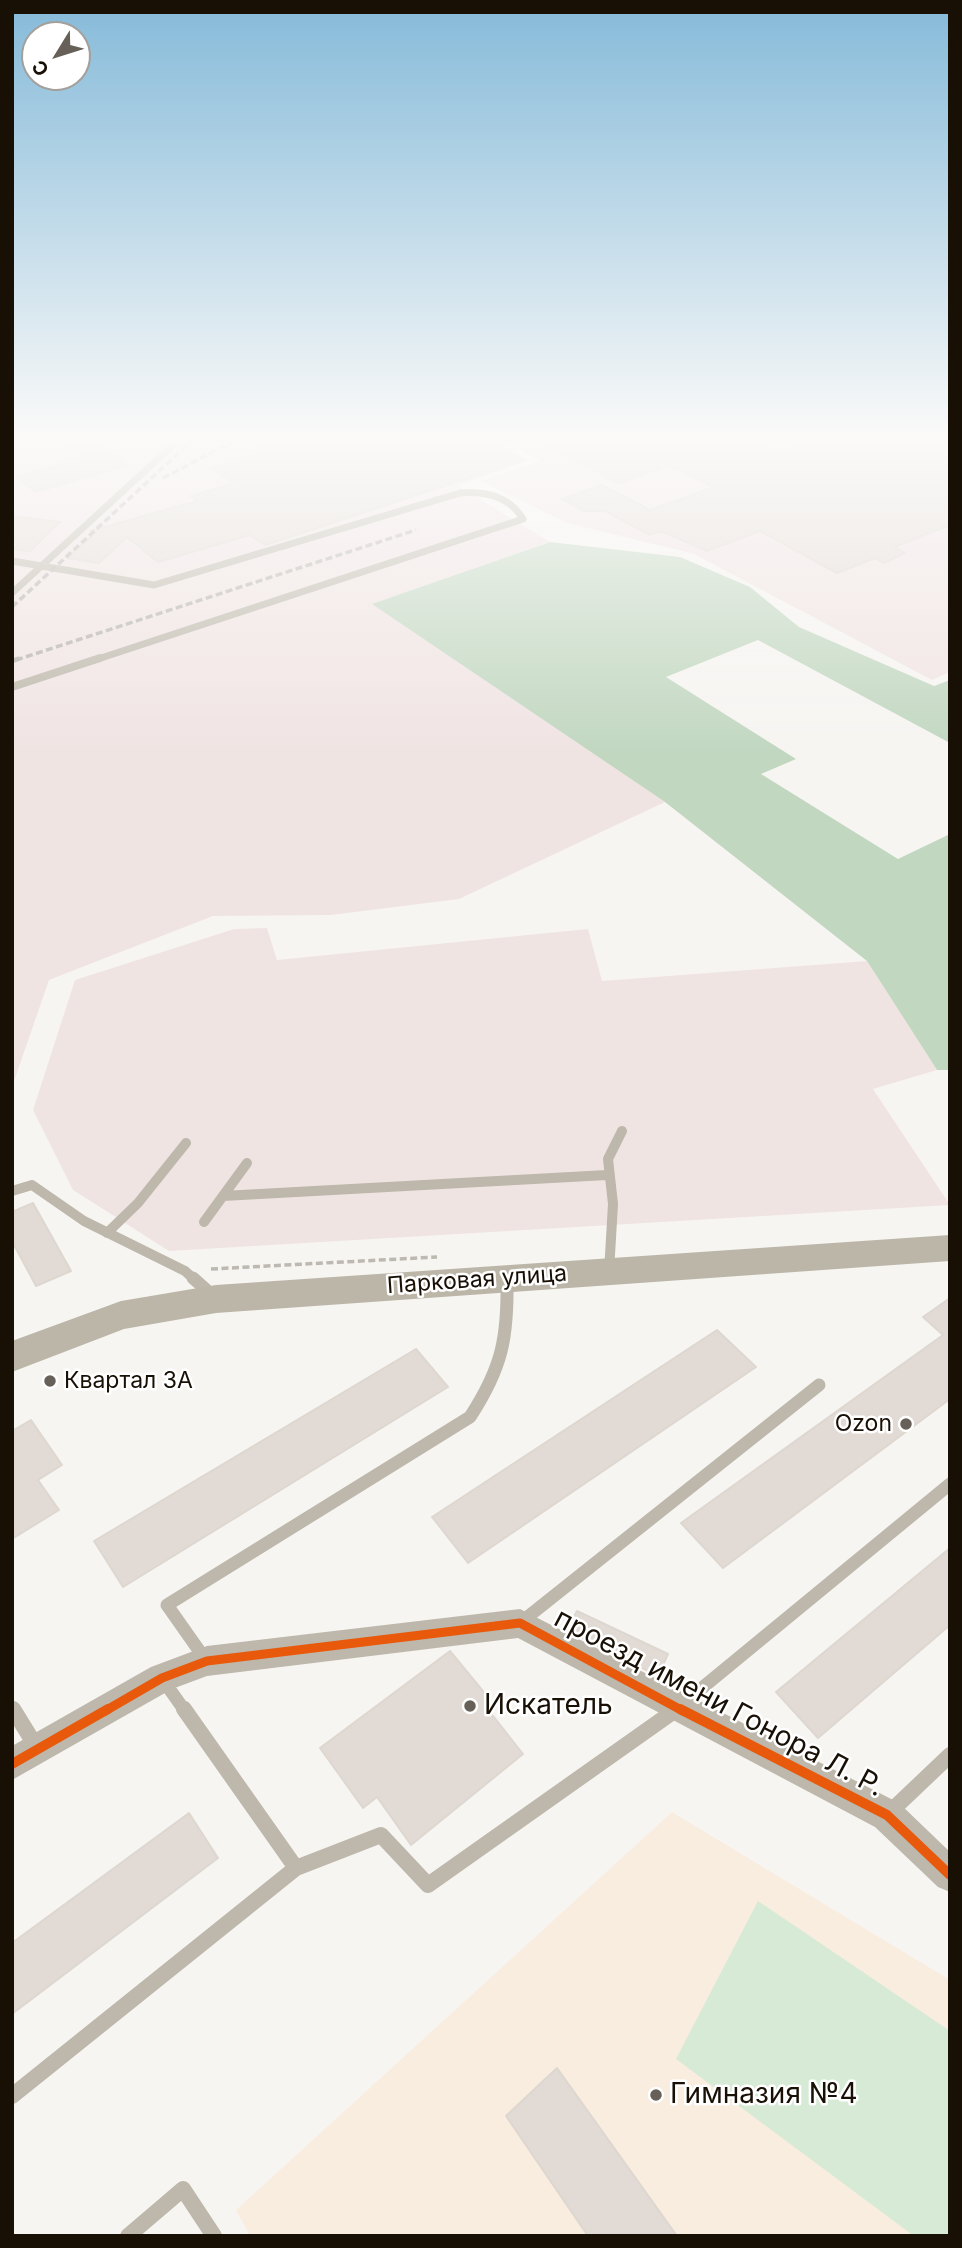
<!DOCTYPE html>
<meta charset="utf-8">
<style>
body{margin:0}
#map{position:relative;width:962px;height:2248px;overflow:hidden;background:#f7f5f2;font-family:Inter,sans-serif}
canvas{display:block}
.frame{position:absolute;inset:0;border:14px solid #180f05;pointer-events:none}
.north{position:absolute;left:21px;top:21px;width:70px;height:70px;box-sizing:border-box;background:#fff;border:2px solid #a39f9b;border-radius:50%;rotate:232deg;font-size:19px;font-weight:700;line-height:28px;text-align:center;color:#180f05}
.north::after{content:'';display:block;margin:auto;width:24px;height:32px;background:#666058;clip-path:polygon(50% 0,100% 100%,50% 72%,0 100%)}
</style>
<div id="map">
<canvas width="962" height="2248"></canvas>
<div class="frame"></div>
<div class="north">С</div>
</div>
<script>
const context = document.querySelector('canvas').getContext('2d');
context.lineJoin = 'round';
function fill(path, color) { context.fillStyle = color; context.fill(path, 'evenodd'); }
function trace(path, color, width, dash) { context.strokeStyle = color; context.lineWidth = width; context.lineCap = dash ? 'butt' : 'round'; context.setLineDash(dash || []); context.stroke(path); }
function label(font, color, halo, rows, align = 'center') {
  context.font = font + ' Inter,sans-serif'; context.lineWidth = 5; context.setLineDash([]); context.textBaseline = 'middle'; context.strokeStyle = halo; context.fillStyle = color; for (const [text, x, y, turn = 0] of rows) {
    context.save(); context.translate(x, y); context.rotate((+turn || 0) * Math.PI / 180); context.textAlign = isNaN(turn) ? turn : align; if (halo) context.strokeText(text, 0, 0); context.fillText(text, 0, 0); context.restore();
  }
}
const industrial = new Path2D(`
 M12,438h477l41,22 -72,26 92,56 -177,62 292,198 -206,97 -128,16 -118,1 -164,64 -37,107z
 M497,438h453v234l-18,8 -238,-126 -127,-31 -86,-42 59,-20z
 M267,928l10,32 311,-31 14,52 265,-20 70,109 -64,19 77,116 -781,46 -96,-61 -40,-80 42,-130 159,-51z`);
const built = new Path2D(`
 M672,1812l278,168v256h-700l-14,-26z`);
const green = new Path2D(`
 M758,1901l192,130v205h-36l-238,-177z`);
const forest = new Path2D(`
 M550,542l130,15 70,30 49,40 135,59 16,-6v63l-192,-103 -92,37 130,82 -35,15 137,85 52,-25v236h-13l-70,-109 -202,-159 -293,-198z`);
const building = new Path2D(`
 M54,438h33l40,27 -91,27 -20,-15 67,-19z
 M244,438h232l45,23 -256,84 -15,-10 -92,27 -31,-25 -28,26 -32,-5 27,-24 -4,-3 107,-30 -6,-5 43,-13 -23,-15 55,-17z
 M534,438h215l31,14 39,-14h131v87l-56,22 11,6 -21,10 -9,-5 -38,15 -77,-42 -53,20 -46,-20 -11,4 -45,-24h-21l-22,-12 40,-14 48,25 64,-23 -44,-22 -52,18z
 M12,516l48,6 -30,29 -18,-2z
 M33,1203l38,68 -35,15 -24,-45v-29z
 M950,1298v101l-227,169 -42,-45 262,-188 -20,-18z
 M717,1330l39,37 -288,196 -36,-46z
 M416,1349l32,38 -325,200 -29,-46z
 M31,1420l31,45 -24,15 21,30 -47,29v-108z
 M950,1548v77l-132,113 -42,-46z
 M577,1611l91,43 -10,22 -91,-46z
 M450,1651l46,56 -6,5 33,42 -112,91 -34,-48 -14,11 -43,-60z
 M189,1813l29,45 -206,156v-71z
 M557,2068l120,168h-89l-82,-120z`);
const path = new Path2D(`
 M211,1269l226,-12`);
const serviceFar4 = new Path2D(`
 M12,561l142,24 306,-92c25,-2 49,3 63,26l-428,141
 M12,593l159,-146`);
const serviceFar3 = new Path2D(`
 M12,687l88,-29`);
const serviceFar2 = new Path2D(`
 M12,1191l20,-6 52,36 101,50 10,9
 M223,1196l384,-21
 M204,1222l43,-59
 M107,1233l31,-30 48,-60
 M609,1272l4,-68 -5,-45 14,-28`);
const serviceFar1 = new Path2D(`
 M193,1278l19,17
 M520,1623l299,-238
 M205,1659l-38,-54 303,-188c32,-49 38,-79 37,-137
 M163,1680l22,31
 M12,1708l2,3
 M674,1711l276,-227`);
const service = new Path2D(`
 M13,1709l24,39
 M184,1709l112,159 85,-33 47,50 249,-176
 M889,1813l61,-58
 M12,2096l284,-228
 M128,2236l55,-47 31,47`);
const minor = new Path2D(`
 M520,1609l379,194 51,49v40l-12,-5 -63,-60 -357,-189 -311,38 -35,13 -160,91v-34l139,-79 56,-21z`);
const secondary = new Path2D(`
 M950,1235v26l-734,52 -92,16 -112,43v-31l109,-40 95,-16z`);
const railFar1 = new Path2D(`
 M163,478l77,-40
 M12,607l183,-169
 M16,660l400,-130`);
const rail = new Path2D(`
 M12,661l9,-3`);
const cyclewayFar1 = new Path2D(`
 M105,1711l57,-33 45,-17 313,-38 163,88`);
const cycleway = new Path2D(`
 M680,1709l207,106 63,60
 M12,1764l96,-55`);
const markers = [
 [50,1381,7,"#666058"],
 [906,1424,7,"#666058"],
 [470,1706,7,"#666058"],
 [656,2095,7,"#666058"]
];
const streetNames = [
 ["Парковая улица",477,1280,-4]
];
const poiNames = [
 ["Квартал 3А",64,1381],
 ["Ozon",892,1424,"right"]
];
const nearStreetnames = [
 ["проезд имени Гонора Л. Р.",719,1703,28]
];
const nearPoinames = [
 ["Искатель",484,1706],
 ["Гимназия №4",670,2095]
];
fill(industrial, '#f0e4e3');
fill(built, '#f9ede0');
fill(green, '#d6ead5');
fill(forest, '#c1d7c0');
fill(building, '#e2dbd5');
trace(building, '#ddd7d0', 2);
trace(path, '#bdb9b1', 3.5, [7, 3.5]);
trace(serviceFar4, '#bdb8ab', 7);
trace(serviceFar3, '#bdb8ab', 8);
trace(serviceFar2, '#bdb8ab', 10);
trace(serviceFar1, '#bdb8ab', 13);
trace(service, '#bdb8ab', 16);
fill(minor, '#bdb8ab');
fill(secondary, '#bcb6a9');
trace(railFar1, '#b6b2ab', 3.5, [7, 3.5]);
trace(rail, '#b6b2ab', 4.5, [8, 4.5]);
trace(cyclewayFar1, '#e8590c', 9);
trace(cycleway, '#e8590c', 10);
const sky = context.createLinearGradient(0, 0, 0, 753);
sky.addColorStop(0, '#85bad9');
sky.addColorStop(0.58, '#fbfaf9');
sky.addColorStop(1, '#fbfaf900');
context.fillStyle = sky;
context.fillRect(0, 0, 962, 753);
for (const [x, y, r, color] of markers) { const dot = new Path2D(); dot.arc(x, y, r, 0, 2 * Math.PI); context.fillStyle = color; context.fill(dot); trace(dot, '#fff', 2.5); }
label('23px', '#180f05', '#fff', streetNames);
label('23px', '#180f05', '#fff', poiNames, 'left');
label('28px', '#180f05', '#fff', nearStreetnames);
label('28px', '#180f05', '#fff', nearPoinames, 'left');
</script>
